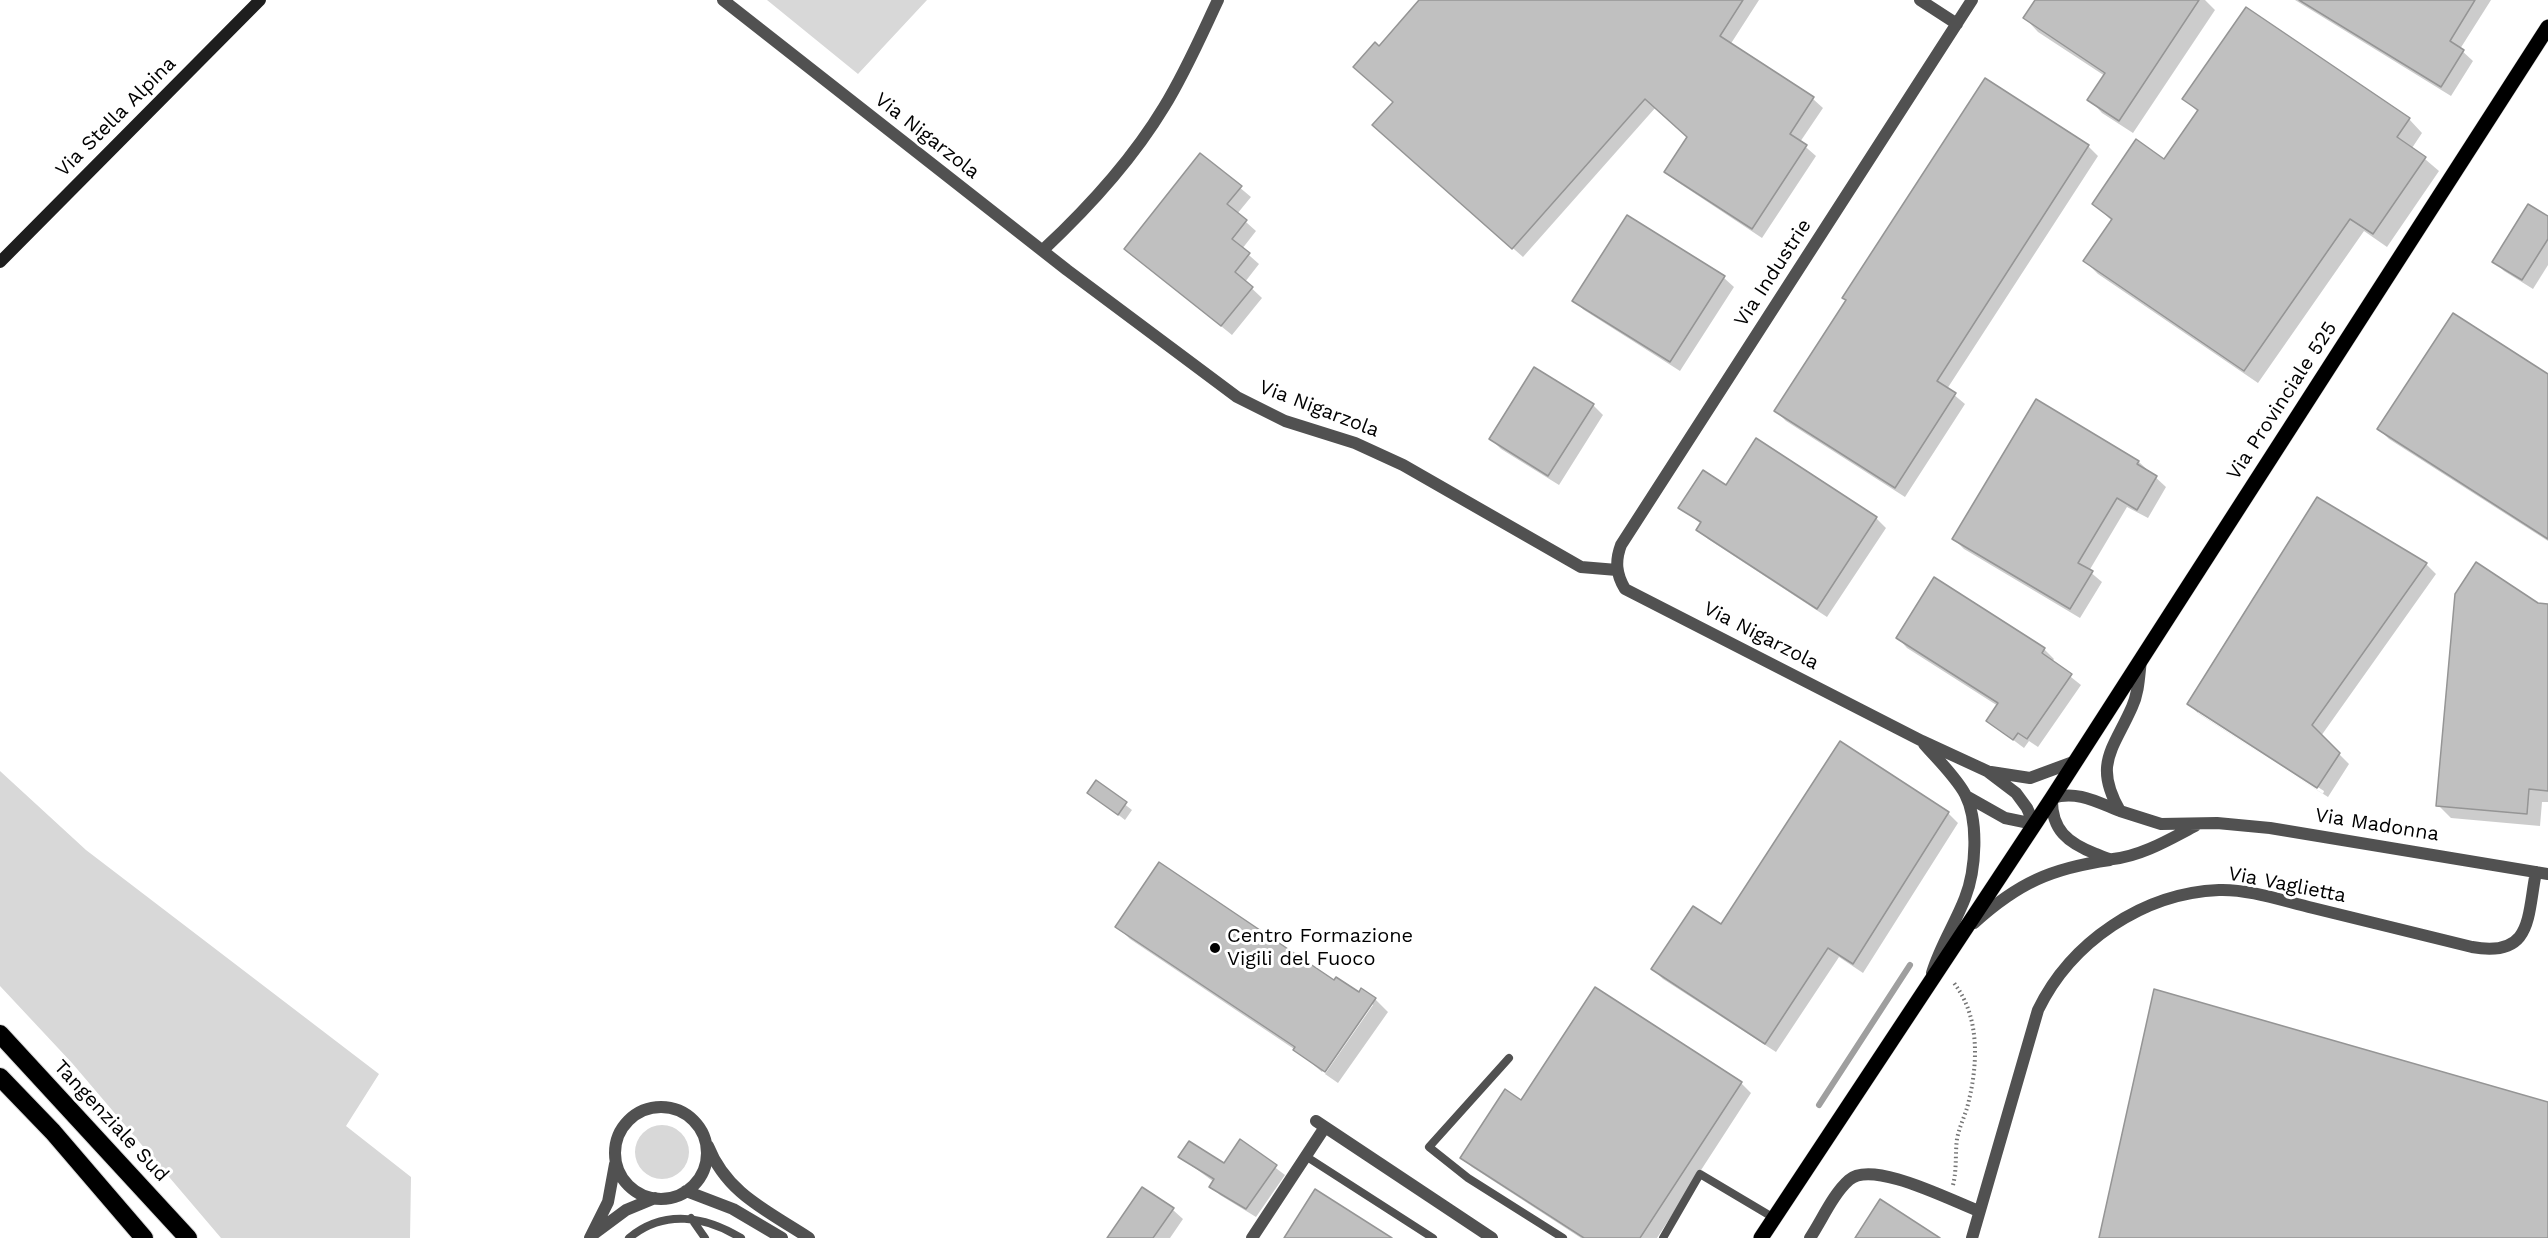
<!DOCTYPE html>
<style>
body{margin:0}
canvas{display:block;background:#fff}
</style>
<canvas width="2548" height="1238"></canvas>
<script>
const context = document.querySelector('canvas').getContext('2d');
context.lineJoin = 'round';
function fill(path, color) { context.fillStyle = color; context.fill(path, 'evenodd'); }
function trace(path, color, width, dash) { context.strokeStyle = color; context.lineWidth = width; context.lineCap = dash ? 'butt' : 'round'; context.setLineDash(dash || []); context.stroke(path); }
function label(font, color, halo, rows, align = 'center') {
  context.font = font + ' "Work Sans",sans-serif'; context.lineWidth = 6; context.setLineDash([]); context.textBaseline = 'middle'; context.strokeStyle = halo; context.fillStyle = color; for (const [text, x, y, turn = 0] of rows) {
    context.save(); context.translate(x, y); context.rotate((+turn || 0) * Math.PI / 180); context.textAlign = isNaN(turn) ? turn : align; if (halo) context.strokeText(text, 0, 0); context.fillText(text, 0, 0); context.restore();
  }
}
const green = new Path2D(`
 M767,0h160l-69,74z
 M0,771l86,79 293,224 -33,52 65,51 -1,61h-189l-149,-175 -72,-77z
 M635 1152a27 27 0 1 1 54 0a27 27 0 1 1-54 0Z`);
const shadow = new Path2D(`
 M1421,0h338l-29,45 83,54 10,9 -23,34 16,14 -54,82 -86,-57 -10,-10 22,-34 -32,-30 -133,150 -139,-122 10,-32 -15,-55z
 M2037,0h168l10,10 -82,123 -31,-20 -13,-14 16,-23 -67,-44 -13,-14z
 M2295,0h196l-31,49 13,12 -22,35z
 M1986,80l102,66 10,10 -151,233 18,15 -60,93 -119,-76 -10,-10z
 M2184,99l225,20 13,14 -10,15 27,23 -52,76 -23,-16 -106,152 -160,-109 -13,-13 27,-40 -18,-17 71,-43 33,-49z
 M1201,155l50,42 -14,17 19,17 -14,18 17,15 -14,18 17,16 -30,37 -106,-86z
 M2548,218v47l-15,24 -29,-18 -10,-10z
 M1724,278l10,9 -54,84 -96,-61 -10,-9z
 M2548,376v165l-159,-102 -10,-10z
 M2037,401l102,61 27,25 -18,31 -21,-11 -38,64 13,11 -22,36 -116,-69 -10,-10z
 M1593,405l10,10 -44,70 -58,-36 -10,-10z
 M1726,487l150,31 10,10 -59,89 -119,-78 -10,-10 3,-5 -21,-17z
 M2317,499l109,65 10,10 -115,162 28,28 -21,33 -129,-83 -10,-10zM2198,709l126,82 -1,3 -125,-81z
 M2538,605h10v197h-6l-2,24 -89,-8 -13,-13z
 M1898,638l146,11 10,10 -2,3 29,23 -43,62 -9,-6 -5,7 -36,-27 10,-15 -91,-58z
 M1096,782l36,28 -7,10 -36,-28z
 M1948,813l10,10 -95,150 -24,-16 -63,95 -113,-73 -10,-10 68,-43z
 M1117,926l217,56 41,17 13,13 -50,71 -13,-9 48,-69 -2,-2 -49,69 -25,-21 -167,-112z
 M1741,1083l10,10 -94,145h-76l-109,-71 -10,-10 60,-55z
 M1240,1141l45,34 -29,42 -36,-22 -9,-9 3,-4 -34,-25 45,8z
 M1173,1210l10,9 -13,19h-61z`);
const stream = new Path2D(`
 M1819,1105l91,-140`);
const building = new Path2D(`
 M1419,0h324l-23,36 94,61 -24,37 17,11 -55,84 -88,-57 23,-35 -42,-38 -133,150 -140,-124 21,-23 -40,-35 22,-25 4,4z
 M2035,0h164l-80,121 -32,-21 18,-27 -82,-55z
 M2299,0h176l-25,41 14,9 -23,37z
 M2246,7l164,111 -13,19 29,20 -53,77 -23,-15 -106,152 -161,-110 29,-42 -20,-15 44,-65 28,20 34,-49 -16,-11z
 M1985,78l104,67 -152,236 19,12 -61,95 -121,-77 72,-111 -4,-2z
 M1200,153l42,33 -15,18 20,16 -15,19 18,14 -15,19 18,15 -32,39 -97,-77z
 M2528,204l20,12v23l-26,41 -30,-18z
 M1627,215l98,61 -55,86 -98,-61z
 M2453,313l95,61v165l-171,-110z
 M1534,367l60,37 -46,72 -59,-37z
 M2036,399l103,62 -2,3 20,12 -20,34 -20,-12 -39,65 15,8 -23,38 -118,-70z
 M1756,438l121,79 -60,92 -121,-79 5,-8 -23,-14 25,-38 23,15z
 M2317,497l110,66 -115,162 28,28 -23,35 -130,-84z
 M2476,562l62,41 10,1v187l-19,-2 -2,25 -91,-8 19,-212z
 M1934,577l111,71 -3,5 30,21 -45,65 -9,-6 -5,7 -27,-19 12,-18 -102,-65z
 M1840,741l109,71 -96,152 -25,-16 -63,96 -114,-75 42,-63 28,18z
 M1096,780l31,22 -9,13 -31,-22z
 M1159,862l175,118 2,-3 23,15 2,-4 15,10 -51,74 -32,-22 2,-3 -180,-120z
 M1595,987l147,95 -102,156h-56l-124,-80 45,-69 16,11z
 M2154,989l394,113v136h-449z
 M1240,1139l37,26 -31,44 -37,-22 5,-8 -36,-22 11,-16 35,22z
 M1142,1187l32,21 -21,30h-46z
 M1315,1189l77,49h-108z
 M1880,1199l60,39h-85z`);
const path = new Path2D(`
 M1953,1185c4,-16 2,-31 4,-46 2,-11 7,-21 10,-31 11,-41 14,-90 -13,-125`);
const lane = new Path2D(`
 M1509,1058l-80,89 39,31 95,60
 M1307,1157l126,81
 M691,1218l14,20
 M629,1238c35,-29 76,-22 112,0
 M1663,1238l37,-64 74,44`);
const street = new Path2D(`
 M723,0l344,270 170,127 48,24 70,22 48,22 178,102 36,3
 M1920,0l37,24
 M1043,250c45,-42 89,-90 121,-143 21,-34 37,-71 54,-107
 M2141,660c-2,16 -2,32 -9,47 -19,43 -39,57 -12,104l41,13 56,-1 53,5 278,46
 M1924,744c14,16 31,32 41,50 14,27 11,76 0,104 -10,26 -25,48 -33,75
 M1991,772l39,6 46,-17
 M1966,796l39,22 29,6 -7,-16 -11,-15 -29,-22 -65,-30 -297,-152c-9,-15 -10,-28 -4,-44l351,-545
 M2120,811c-23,-9 -43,-21 -68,-13 -1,32 16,45 44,56 6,2 12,6 17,5 29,-3 57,-20 82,-33
 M1974,923c44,-40 78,-55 136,-63
 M615 1153a46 46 0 1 1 92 0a46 46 0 1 1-92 0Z
 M1316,1121l176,117
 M708,1146c19,48 60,65 101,92
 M686,1191l47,18 49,29
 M595,1233l31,-23 29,-12
 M590,1238l18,-36 7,-38
 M1252,1238l73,-111
 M1810,1238c12,-18 23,-44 39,-58 23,-21 103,21 130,31
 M1972,1238l66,-228c33,-68 105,-117 181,-120 31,-1 64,11 94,18 53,13 106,26 159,39 61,11 55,-30 64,-75`);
const secondary = new Path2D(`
 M0,262l260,-262`);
const primary = new Path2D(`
 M1761,1238l291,-440 496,-771`);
const highway = new Path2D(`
 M0,1034l188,204
 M0,1077l53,55 91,106`);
const markers = [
 [1215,948,6,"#000"]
];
const streetNames = [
 ["Via Stella Alpina",116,117,-45],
 ["Via Nigarzola",927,136,38],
 ["Via Industrie",1773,273,-57],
 ["Via Provinciale 525",2282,401,-57],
 ["Via Nigarzola",1319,409,21],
 ["Via Nigarzola",1761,636,27],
 ["Via Madonna",2377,825,9],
 ["Via Vaglietta",2287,885,11],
 ["Tangenziale Sud",111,1121,47]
];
const poiNames = [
 ["Centro Formazione",1227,936],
 ["Vigili del Fuoco",1227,959]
];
fill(green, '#d8d8d8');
fill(shadow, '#0003');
trace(stream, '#9f9f9f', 6);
fill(building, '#c0c0c0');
trace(building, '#959595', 1.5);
trace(primary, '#dbdbdb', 16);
trace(highway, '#dbdbdb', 20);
trace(path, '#737373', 4, [1.5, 3]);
trace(lane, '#515151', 8);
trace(street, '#515151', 12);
trace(secondary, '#1e1e1e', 12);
trace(primary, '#000', 15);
trace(highway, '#000', 18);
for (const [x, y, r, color] of markers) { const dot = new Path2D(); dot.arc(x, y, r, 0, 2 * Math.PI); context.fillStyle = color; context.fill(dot); trace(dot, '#fff', 2); }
label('20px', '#000', '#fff', streetNames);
label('20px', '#000', '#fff', poiNames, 'left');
</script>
